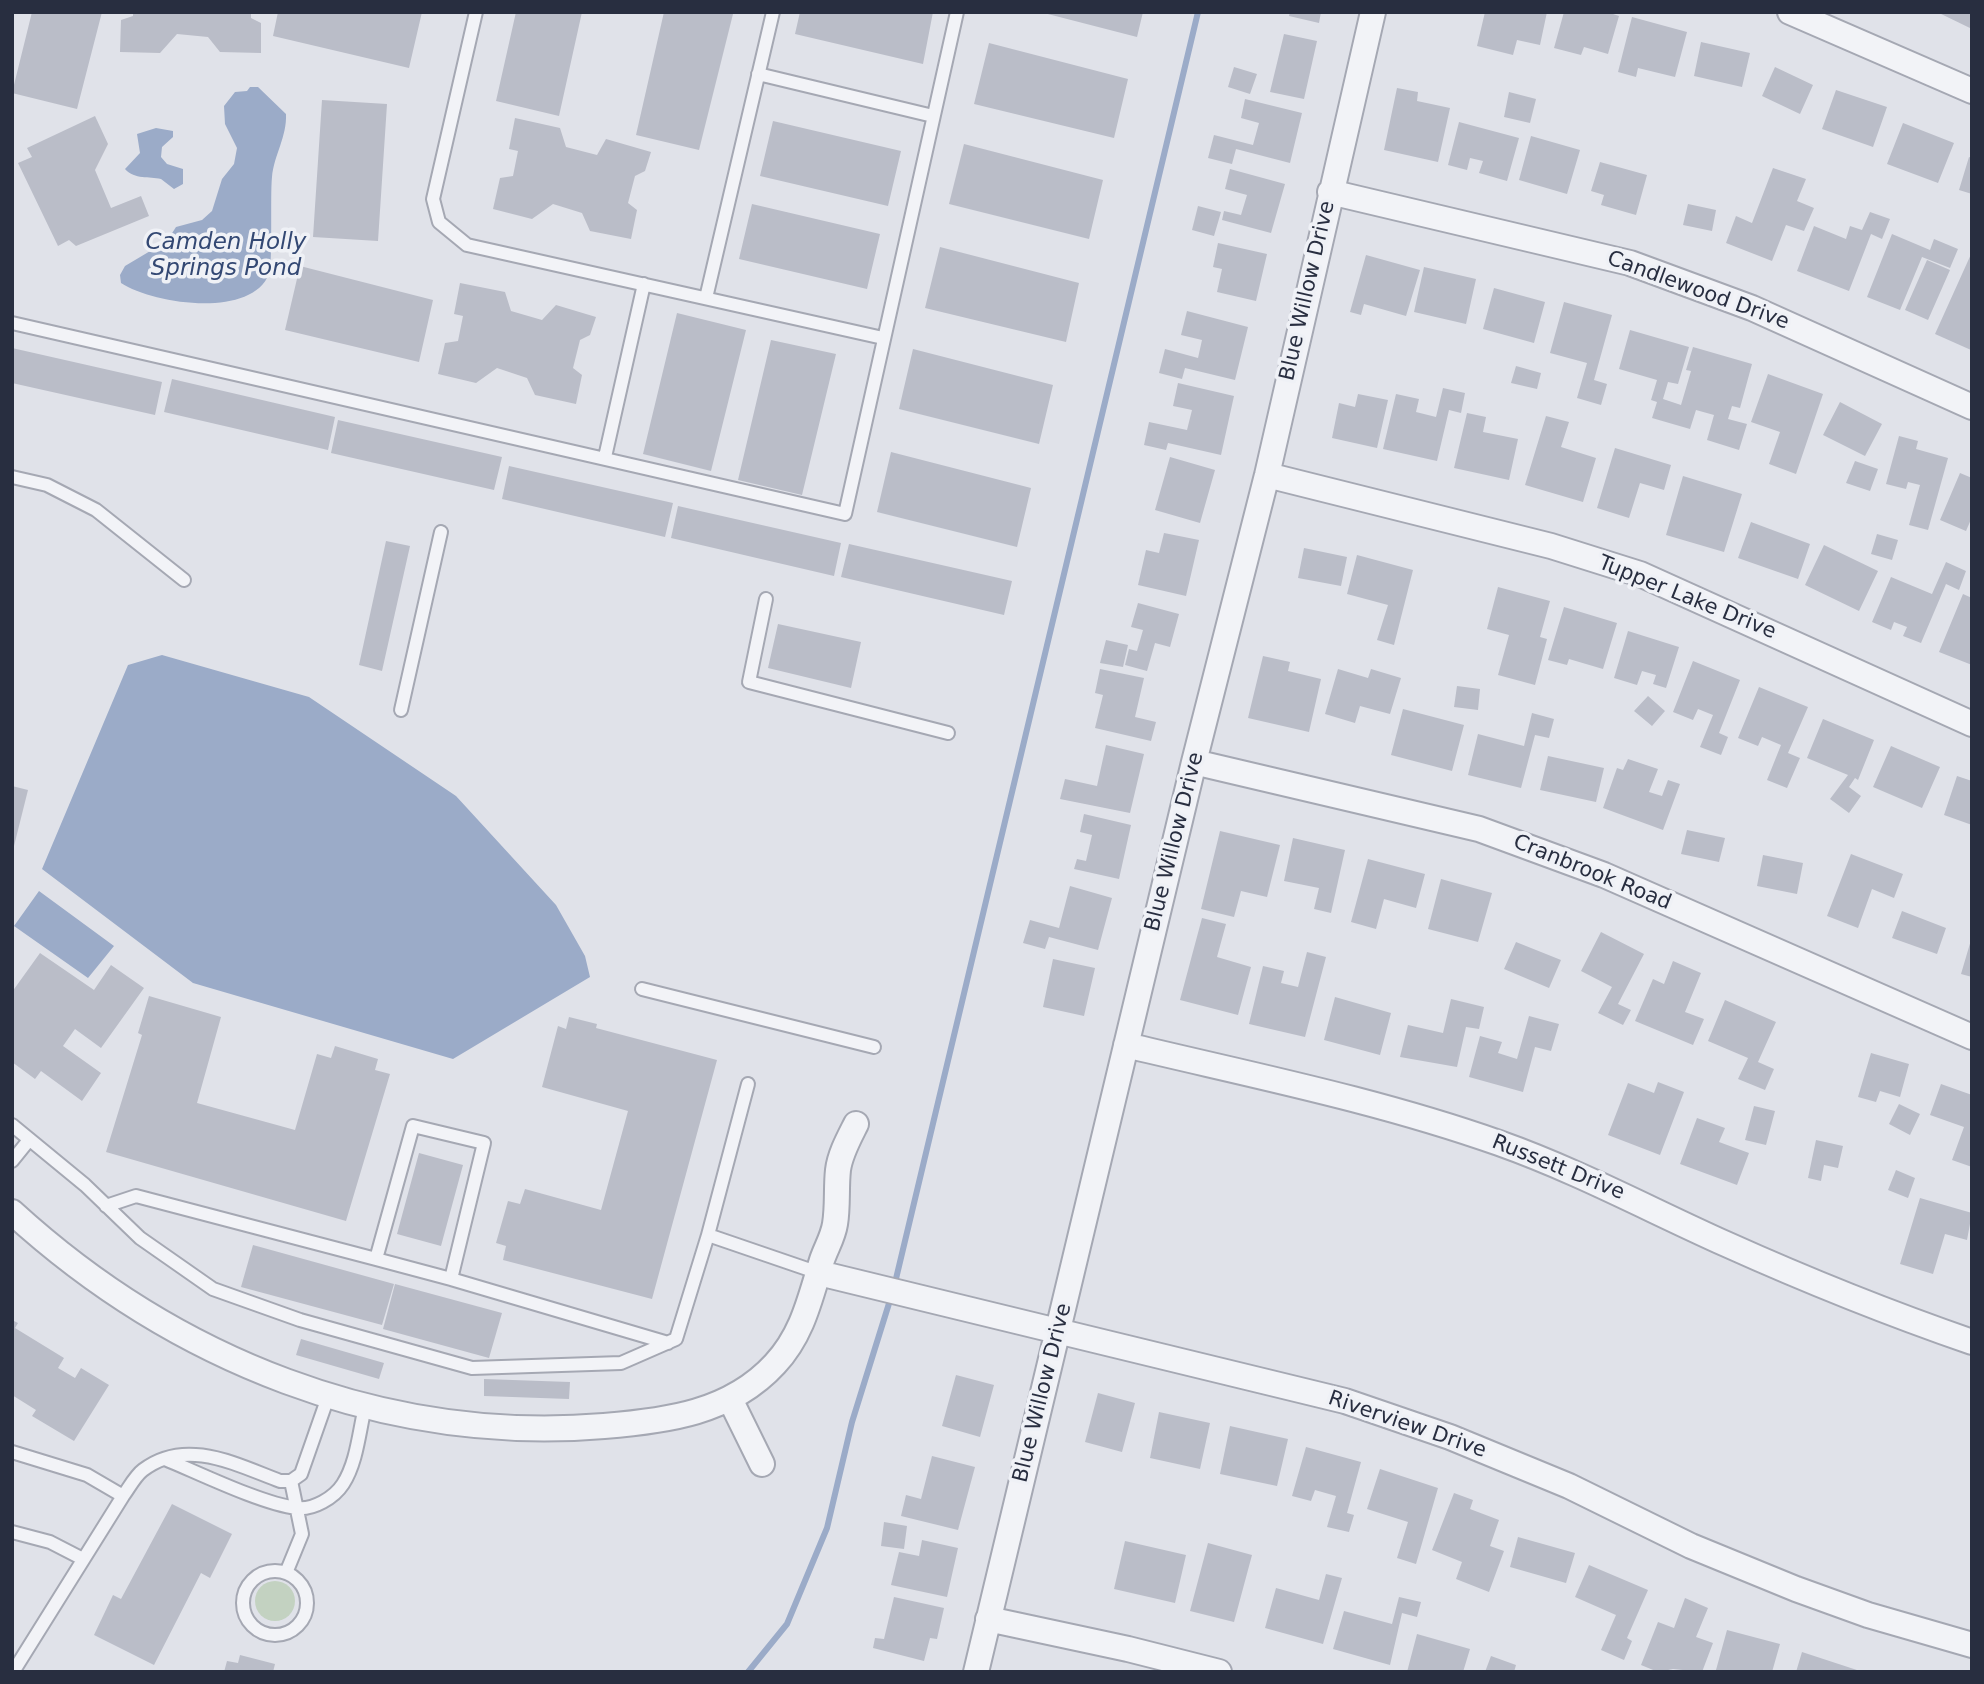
<!DOCTYPE html>
<style>
body{margin:0}
#map{position:relative;width:1984px;height:1684px;overflow:hidden;background:#e0e2e9;font-family:"DejaVu Sans",sans-serif}
canvas{display:block}
.frame{position:absolute;inset:0;border:14px solid #282e40;pointer-events:none}
</style>
<div id="map">
<canvas width="1984" height="1684"></canvas>
<div class="frame"></div>
</div>
<script>
const context = document.querySelector('canvas').getContext('2d');
context.lineJoin = 'round';
function fill(path, color) { context.fillStyle = color; context.fill(path, 'evenodd'); }
function trace(path, color, width, dash) { context.strokeStyle = color; context.lineWidth = width; context.lineCap = dash ? 'butt' : 'round'; context.setLineDash(dash || []); context.stroke(path); }
function label(font, color, halo, rows, align = 'center') {
  context.font = font + ' "DejaVu Sans",sans-serif'; context.lineWidth = 7; context.setLineDash([]); context.textBaseline = 'middle'; context.strokeStyle = halo; context.fillStyle = color; for (const [text, x, y, turn = 0] of rows) {
    context.save(); context.translate(x, y); context.rotate((+turn || 0) * Math.PI / 180); context.textAlign = isNaN(turn) ? turn : align; if (halo) context.strokeText(text, 0, 0); context.fillText(text, 0, 0); context.restore();
  }
}
const green = new Path2D(`
 M255 1601a20 20 0 1 1 40 0a20 20 0 1 1-40 0Z`);
const water = new Path2D(`
 M250,87h8l28,27c1,23 -12,41 -14,63 -2,19 1,86 -3,97 -18,45 -116,30 -148,9l-1,-8 5,-9 42,-25 9,-14 26,-7 10,-9 10,-32 12,-15 3,-16 -12,-24 -1,-18 11,-14 12,-1z
 M156,128l17,3v6l-11,10 -1,10 6,7 16,5v15l-9,5 -13,-10c-12,-3 -26,1 -36,-10l15,-16 -3,-19z
 M162,655l147,42 147,99 100,109 29,51 5,21 -137,82 -260,-76 -151,-114 86,-204z
 M39,891l75,55 -26,32 -74,-52z`);
const stream = new Path2D(`
 M894,1287l304,-1275
 M748,1672l39,-48 40,-96 25,-106 39,-125`);
const building = new Path2D(`
 M32,12h70l-25,97 -65,-16z
 M133,12h118v6l10,5v30l-41,-1 -12,-15 -31,-3 -17,19 -40,-1 1,-32 12,-4z
 M278,12h144l-13,56 -136,-32z
 M516,12h66l-23,104 -63,-15z
 M664,12l69,2 -34,136 -63,-15z
 M800,12h133l-10,52 -128,-30z
 M1040,12h103l-6,25z
 M1290,12h31l-2,11 -30,-7z
 M1485,12h62l-7,33 -23,-5 -4,15 -36,-9z
 M1564,12h43l12,4 -11,38 -24,-7 -3,8 -27,-7z
 M1937,12h35v17z
 M1632,17l55,15 -12,45 -37,-9 -2,9 -18,-5z
 M1284,34l33,7 -13,58 -34,-7z
 M1701,42l49,11 -8,34 -48,-11z
 M989,43l139,36 -14,59 -140,-34z
 M1234,67l23,7 -7,20 -22,-7z
 M1775,67l38,18 -13,29 -38,-18z
 M1397,88l21,4 -1,9 33,7 -12,54 -54,-12z
 M1836,90l51,17 -14,40 -51,-18z
 M1509,92l27,7 -6,24 -26,-6z
 M1245,99l57,14 -12,50 -54,-14 -4,15 -24,-6 6,-23 39,10 6,-22 -18,-5z
 M322,100l65,4 -9,137 -65,-4z
 M95,116l13,28 -13,26 16,38 30,-12 8,20 -73,30 -7,-6 -11,6 -40,-83 14,-6 -5,-9z
 M515,118l45,10 6,19 31,8 9,-16 45,13 -6,19 -10,5 -7,27 9,7 -6,29 -41,-8 -8,-18 -29,-9 -21,15 -39,-10 7,-31 13,-2 5,-25 -9,-2z
 M773,121l128,30 -13,55 -128,-30z
 M1459,122l60,16 -12,43 -28,-8 4,-12 -13,-3 -3,12 -19,-5z
 M1903,123l51,20 -16,40 -51,-19z
 M1531,136l49,14 -13,44 -48,-14z
 M964,144l139,36 -14,59 -140,-35z
 M1969,157l3,1v36l-13,-4z
 M1600,162l47,13 -11,40 -35,-10 3,-10 -13,-4z
 M1773,168l33,11 -9,22 17,7 -10,23 -18,-6 -14,36 -46,-18 10,-27 16,7z
 M1230,169l55,15 -14,49 -49,-13 2,-9 17,4 6,-20 -22,-6z
 M752,204l128,30 -13,55 -128,-30z
 M1688,204l28,6 -4,21 -29,-6z
 M1198,206l23,6 -7,24 -22,-6z
 M1870,212l20,7 -8,20 -11,-5 -22,57 -52,-20 17,-45 32,13 4,-13 12,4z
 M1892,234l38,16 4,-11 24,10 -8,19 -28,-11 -22,53 -33,-13z
 M1218,243l49,11 -11,47 -39,-9 5,-23 -9,-2z
 M940,247l139,36 -13,59 -141,-34z
 M1972,252v96l-1,2 -36,-16z
 M1366,255l54,15 -14,46 -42,-12 -3,11 -11,-3z
 M1927,260l23,10 -22,50 -23,-10z
 M300,266l133,34 -14,62 -134,-32z
 M1424,267l52,12 -10,45 -52,-12z
 M460,283l45,9 6,19 31,9 14,-15 40,12 -6,18 -10,5 -7,28 9,7 -6,29 -41,-9 -8,-17 -30,-10 -21,15 -38,-9 7,-31 13,-2 5,-25 -9,-2z
 M1494,288l51,14 -11,41 -51,-14z
 M1564,302l48,13 -18,65 13,4 -6,21 -24,-7 10,-35 -37,-10z
 M1187,311l61,16 -13,53 -50,-12 -3,11 -23,-6 6,-24 33,9 4,-18 -21,-5z
 M677,313l69,17 -35,141 -68,-17z
 M1630,330l59,17 -11,37 -10,-2 -5,17 18,6 10,-34 -5,-1 7,-23 59,17 -12,44 -8,-2 -4,13 19,5 -8,26 -32,-10 7,-25 -18,-5 -6,19 -38,-11 5,-16 -6,-2 6,-20 -38,-11z
 M771,340l65,14 -34,141 -64,-15z
 M12,348l150,34 -7,33 -143,-32z
 M913,349l140,36 -14,59 -140,-35z
 M1516,366l25,7 -4,16 -26,-6z
 M1768,374l55,20 -27,80 -27,-10 11,-32 -29,-10z
 M172,379l163,38 -7,33 -164,-38z
 M1178,383l56,13 -13,59 -53,-12 -2,7 -22,-5 5,-23 38,8 5,-20 -19,-4z
 M1443,388l22,5 -4,20 -12,-3 -12,51 -54,-12 13,-55 23,5 -3,13 20,5z
 M1358,394l30,6 -11,48 -45,-10 7,-35 16,4z
 M1840,402l42,22 -17,32 -42,-21z
 M1467,413l19,4 -3,15 35,7 -9,41 -55,-12z
 M1546,416l23,6 -8,25 35,11 -13,44 -58,-17z
 M338,420l164,37 -8,33 -163,-37z
 M1899,436l19,5 -2,8 32,9 -20,72 -19,-5 11,-40 -12,-3 -2,7 -20,-5z
 M1615,448l56,17 -7,25 -24,-7 -11,35 -32,-10z
 M891,452l140,36 -14,59 -140,-35z
 M1170,457l45,13 -15,53 -45,-13z
 M1855,461l23,8 -8,22 -24,-8z
 M509,466l164,37 -8,34 -163,-38z
 M1960,473l12,5v39l-6,14 -26,-11z
 M1683,476l59,18 -18,58 -58,-17z
 M678,506l163,37 -7,33 -163,-38z
 M1751,522l59,22 -12,35 -60,-21z
 M1164,533l35,7 -13,56 -48,-11 8,-35 13,3z
 M1877,534l21,6 -6,20 -21,-6z
 M386,541l24,5 -28,125 -23,-6z
 M849,544l163,37 -8,34 -163,-38z
 M1824,545l54,26 -19,40 -54,-26z
 M1304,548l43,9 -6,29 -43,-8z
 M1357,555l56,15 -19,75 -17,-5 11,-35 -41,-11z
 M1946,562l20,9 -7,19 -13,-6 -25,59 -18,-7 4,-9 -13,-5 -3,8 -19,-8 19,-45 41,17z
 M1498,587l52,14 -10,36 7,2 -12,46 -37,-10 11,-40 -22,-6z
 M1963,594l9,4v67l-33,-13z
 M1138,603l41,11 -9,33 -15,-4 -8,28 -22,-6 4,-16 8,2 6,-21 -12,-3z
 M1564,607l53,16 -14,46 -34,-10 -2,6 -19,-5z
 M778,624l83,18 -10,46 -83,-20z
 M1628,631l51,16 -13,41 -13,-4 3,-9 -14,-4 -5,14 -23,-7z
 M1106,640l22,5 -5,22 -23,-4z
 M1263,656l27,6 -2,9 33,8 -12,53 -61,-14z
 M1693,661l47,19 -21,53 9,4 -7,18 -21,-8 13,-32 -15,-6 -5,11 -20,-8z
 M1100,669l44,9 -9,39 21,5 -5,19 -56,-13 8,-33 -8,-2z
 M1338,669l30,9 3,-9 30,9 -11,36 -30,-8 -5,17 -30,-9z
 M1457,686l23,3 -2,21 -24,-3z
 M1759,687l49,20 -20,46 12,5 -13,30 -20,-8 14,-35 -19,-8 -4,9 -20,-8z
 M1648,696l17,15 -13,15 -18,-15z
 M1403,709l61,16 -12,46 -61,-16z
 M1532,713l22,6 -5,19 -14,-3 -14,53 -53,-13 10,-41 46,12z
 M1823,719l51,21 -16,40 -3,-2 -6,9 12,9 -12,17 -19,-14 18,-24 -41,-17z
 M1106,745l38,9 -14,59 -70,-14 5,-20 32,7z
 M1891,746l49,21 -18,41 -49,-21z
 M1548,756l56,12 -8,34 -56,-12z
 M1628,759l30,10 -9,23 13,4 6,-16 12,4 -17,46 -60,-22 14,-40 6,2z
 M1957,776l15,5v44l-28,-10z
 M12,786l16,4 -15,60h-1z
 M1084,814l47,11 -12,54 -45,-10 3,-10 9,2 6,-26 -12,-3z
 M1687,830l38,8 -6,24 -38,-8z
 M1220,831l60,14 -13,52 -26,-6 -7,26 -33,-8z
 M1293,838l52,12 -14,63 -17,-4 5,-21 -35,-7z
 M1851,854l52,20 -9,24 -22,-9 -14,39 -31,-12z
 M1763,855l40,8 -6,31 -40,-8z
 M1368,859l57,15 -9,34 -32,-9 -8,30 -25,-7z
 M1441,879l51,14 -14,49 -50,-13z
 M1070,886l42,12 -14,52 -49,-13 -4,12 -22,-6 7,-23 29,8z
 M1902,911l44,17 -9,26 -45,-16z
 M1202,918l24,6 -9,33 34,10 -13,48 -58,-15z
 M1601,932l43,22 -26,50 13,6 -8,15 -25,-12 14,-26 -31,-16z
 M1971,940h1v37l-11,-3z
 M1516,942l45,18 -12,28 -45,-19z
 M1307,952l19,5 -21,80 -56,-13 14,-58 21,5 -3,12 17,4z
 M40,953l54,37 17,-25 33,23 -43,60 -26,-19 -12,17 38,27 -19,28 -41,-30 -6,8 -23,-17v-70z
 M1053,959l42,9 -11,48 -41,-9z
 M1673,961l28,12 -16,39 19,7 -11,26 -58,-24 18,-42 11,5z
 M149,996l72,21 -24,86 98,27 22,-76 14,4 4,-12 43,13 -3,11 15,4 -44,147 -240,-69 36,-117 -4,-2z
 M1335,997l56,16 -11,42 -56,-15z
 M1451,999l33,8 -5,22 -13,-2 -9,40 -57,-10 8,-32 35,8z
 M1725,1000l51,22 -18,40 16,7 -9,21 -27,-11 10,-21 -40,-17z
 M1529,1016l30,8 -8,27 -16,-4 -12,45 -54,-15 11,-41 22,6 -4,11 19,6z
 M569,1017l28,7 -1,4 121,32 -65,239 -149,-39 3,-14 -10,-3 12,-42 12,3 5,-15 76,21 27,-99 -86,-24 16,-61 8,3z
 M1871,1053l38,11 -9,33 -20,-6 -4,11 -18,-5z
 M1658,1082l26,10 -24,63 -52,-20 20,-52 26,10z
 M1941,1084l31,11v72l-20,-7 12,-33 -34,-12z
 M1899,1104l21,10 -10,21 -21,-11z
 M1754,1106l21,5 -9,34 -21,-5z
 M1697,1118l28,10 -6,14 30,11 -12,32 -57,-21z
 M1816,1140l27,6 -5,22 -14,-3 -3,16 -13,-3z
 M419,1153l44,12 -22,81 -44,-12z
 M1896,1170l19,8 -7,20 -20,-8z
 M1920,1198l52,15 -5,27 -22,-6 -12,40 -33,-10z
 M253,1245l141,39 -12,41 -141,-38z
 M395,1284l107,29 -13,45 -106,-29z
 M12,1320l6,3 -3,5 49,30 -6,10 17,10 6,-10 28,17 -35,56 -42,-25 4,-6 -24,-15z
 M301,1339l83,24 -5,16 -83,-24z
 M956,1375l38,10 -14,52 -38,-11z
 M484,1379l86,3 -1,17 -85,-3z
 M1098,1393l37,10 -13,49 -37,-10z
 M1159,1412l51,11 -10,46 -50,-11z
 M1230,1426l58,13 -11,47 -57,-12z
 M1306,1447l55,15 -14,51 7,2 -5,17 -22,-5 9,-31 -21,-6 -4,11 -19,-5z
 M932,1456l43,11 -17,63 -57,-14 5,-21 15,4z
 M1380,1469l58,19 -22,76 -19,-6 11,-36 -41,-13z
 M1454,1493l19,7 -3,9 29,11 -9,26 14,5 -15,41 -33,-13 6,-17 -30,-12z
 M172,1504l60,30 -22,44 -9,-5 -47,92 -60,-30 19,-40 8,4z
 M884,1522l23,4 -3,23 -23,-3z
 M1518,1537l57,16 -9,30 -56,-16z
 M922,1540l36,8 -11,49 -56,-12 8,-33 20,4z
 M1125,1541l61,14 -11,48 -61,-14z
 M1208,1543l44,12 -18,67 -44,-11z
 M1589,1565l59,25 -21,48 5,3 -8,19 -23,-10 15,-35 -41,-18z
 M1326,1574l16,4 -19,66 -58,-16 11,-40 43,12z
 M894,1597l50,11 -7,31 -7,-1 -6,23 -51,-13 2,-10 9,1z
 M1399,1597l22,5 -4,15 -15,-4 -12,52 -57,-16 11,-38 48,13z
 M1685,1598l23,10 -12,29 17,6 -11,29 -29,-3 -15,3 -17,-7 17,-43 16,6z
 M1727,1630l53,14 -8,28 -56,-2z
 M1417,1634l53,15 -7,23h-56z
 M1802,1652l58,19v1h-64z
 M240,1655l35,9 -2,8h-49l3,-11 11,2z
 M1491,1656l25,9 -2,7h-29z`);
const service = new Path2D(`
 M476,12l-43,187 6,23 28,23 416,93
 M758,74l175,42
 M706,298l67,-286
 M12,323l833,191 112,-502
 M605,457l39,-173
 M12,477l35,8 49,25 88,70
 M766,599l-17,83 199,51
 M401,710l40,-178
 M642,989l232,58
 M12,1125l73,60 55,53 73,51 87,31 172,48 149,-5 55,-24 32,-104 111,38
 M12,1161l17,-21
 M106,1206l30,-10 240,63 37,-133 71,17 -33,136 217,64
 M708,1235l40,-151
 M376,1259l75,20
 M12,1452l75,23 36,21
 M165,1459c34,14 97,45 132,49 16,2 37,-10 46,-24 14,-22 16,-52 22,-77
 M12,1532l38,10 33,17
 M243 1603a32 32 0 1 1 64 0a32 32 0 1 1-64 0Z
 M286,1573l16,-39 -11,-53
 M13,1672l110,-176c6,-8 12,-20 20,-26 43,-33 94,-5 137,11h11l10,-7 27,-77`);
const minor = new Path2D(`
 M1790,12l182,79
 M1330,192l300,71 122,45 220,99
 M1267,475l284,71 89,28 332,150
 M1194,762l285,67 125,46 368,162
 M1126,1045c125,30 251,55 373,98 79,28 151,67 227,101 80,36 162,69 246,98
 M12,1212c162,148 372,232 592,214 62,-5 126,-13 171,-62 28,-30 35,-66 47,-104 4,-12 11,-23 13,-36 3,-18 1,-36 3,-54 2,-16 11,-32 18,-46
 M819,1273l526,128 105,36 119,49 122,60 105,43 72,26 104,30
 M730,1399l32,65
 M988,1619l140,30 91,23
 M976,1672l218,-910 73,-287 106,-463`);
const streetNames = [
 ["Blue Willow Drive",1308,291,-77],
 ["Candlewood Drive",1698,291,20],
 ["Tupper Lake Drive",1687,598,22],
 ["Blue Willow Drive",1175,842,-76],
 ["Cranbrook Road",1592,873,22],
 ["Russett Drive",1558,1168,22],
 ["Blue Willow Drive",1043,1393,-76],
 ["Riverview Drive",1407,1425,19]
];
const waterNames = [
 ["Camden Holly",226,243],
 ["Springs Pond",226,269]
];
fill(green, '#c3d2c1');
fill(water, '#9babc8');
trace(stream, '#9babc8', 6);
fill(building, '#babdc8');
trace(service, '#a5a8b3', 16);
trace(minor, '#a5a8b3', 28);
trace(service, '#f2f3f7', 12);
trace(minor, '#f2f3f7', 24);
label('21px', '#282e40', '#eff1f6', streetNames);
label('italic 23px', '#334873', '#eff1f6', waterNames);
</script>
